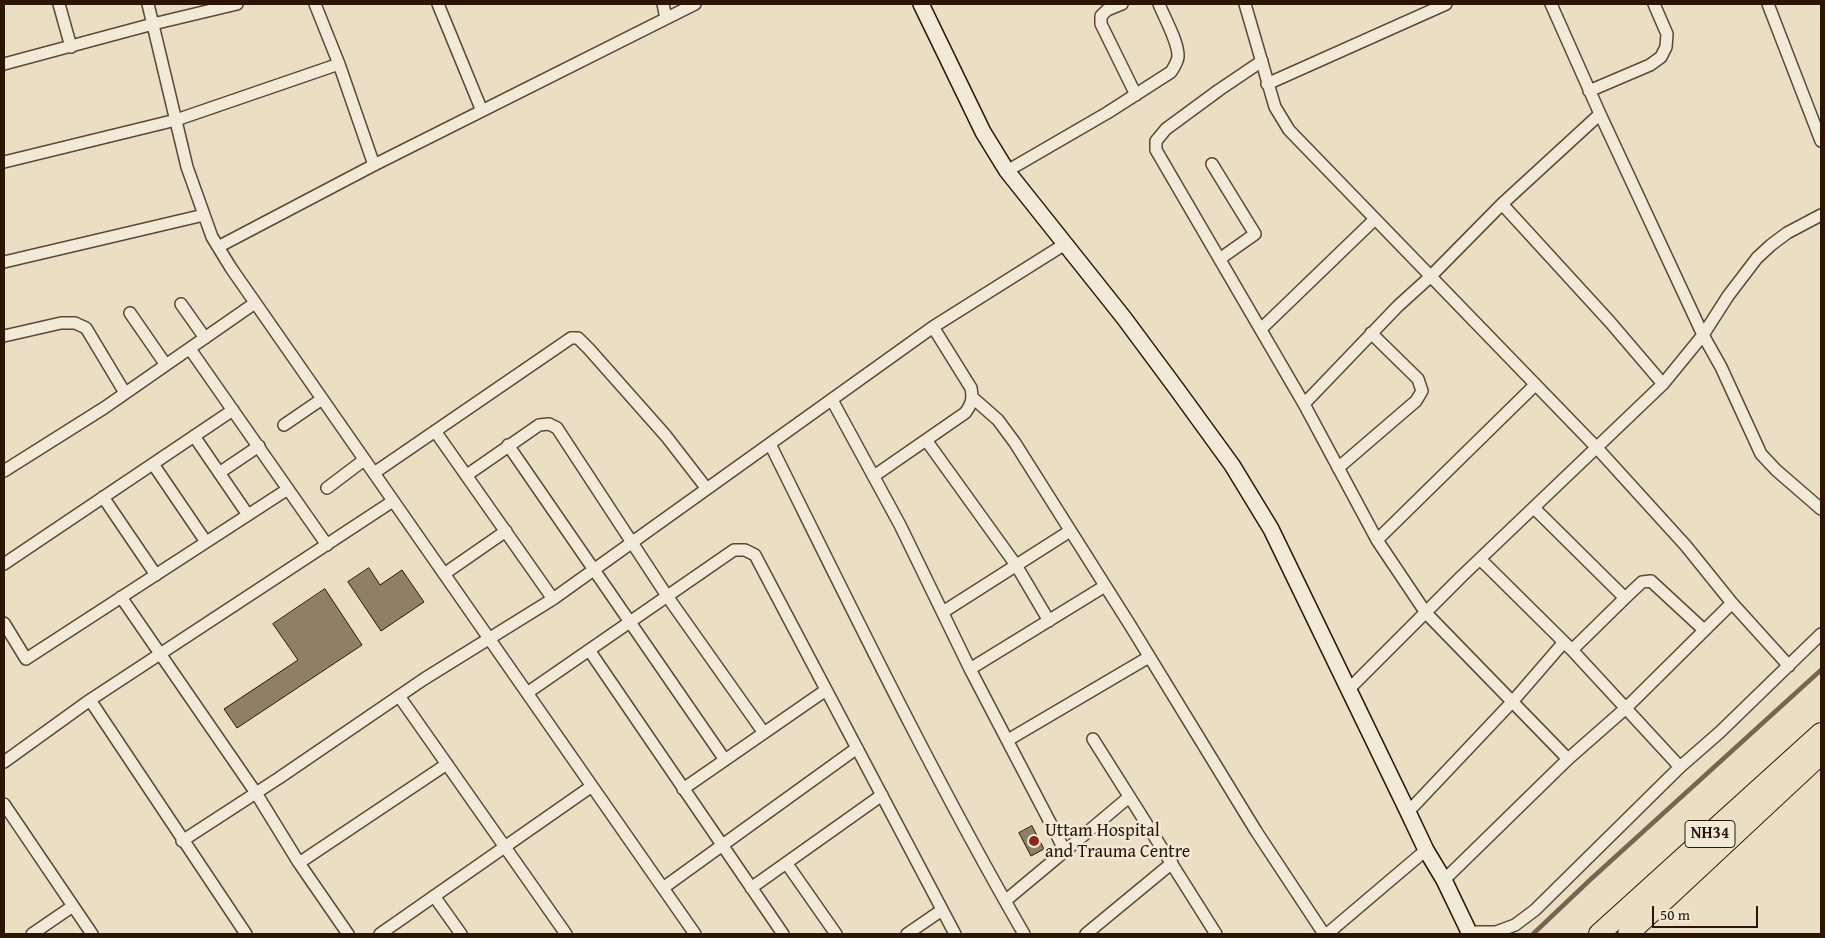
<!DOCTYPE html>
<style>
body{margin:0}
#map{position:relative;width:1825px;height:938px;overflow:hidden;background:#eadfc3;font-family:"Gentium Book Plus",serif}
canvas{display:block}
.frame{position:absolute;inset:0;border:5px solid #2c1603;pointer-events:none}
.scale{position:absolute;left:1652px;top:906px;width:106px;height:22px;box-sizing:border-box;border:2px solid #2c1603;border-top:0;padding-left:6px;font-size:15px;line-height:18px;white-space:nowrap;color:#2c1603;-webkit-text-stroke:4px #f1ead8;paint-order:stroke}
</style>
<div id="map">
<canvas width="1825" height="938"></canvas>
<div class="frame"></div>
<div class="scale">50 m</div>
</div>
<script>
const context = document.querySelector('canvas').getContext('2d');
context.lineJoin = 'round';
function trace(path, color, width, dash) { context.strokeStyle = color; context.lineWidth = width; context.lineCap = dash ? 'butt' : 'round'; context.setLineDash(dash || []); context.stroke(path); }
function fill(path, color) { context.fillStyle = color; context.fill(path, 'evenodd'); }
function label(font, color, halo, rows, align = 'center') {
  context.font = font + ' "Gentium Book Plus",serif'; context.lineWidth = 5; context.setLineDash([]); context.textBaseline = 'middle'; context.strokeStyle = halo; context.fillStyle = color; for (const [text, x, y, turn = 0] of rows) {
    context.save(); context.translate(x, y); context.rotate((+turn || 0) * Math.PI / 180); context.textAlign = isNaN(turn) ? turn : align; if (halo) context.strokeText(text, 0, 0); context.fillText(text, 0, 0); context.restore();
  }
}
const stream = new Path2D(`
 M1533,934l58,-55 230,-209`);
const building = new Path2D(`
 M369,568l11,17 22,-15 22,32 -43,29 -33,-49z
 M325,589l37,56 -125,83 -13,-19 74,-49 -25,-36z
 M1032,826l12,23 -13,7 -12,-23z`);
const street = new Path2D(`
 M59,4l12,43
 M148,4l39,163 25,70 19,31 464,666
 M315,4l24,60 35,101
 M438,4l44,107
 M663,4l3,14
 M1122,4l-15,6 -6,6v8l35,71
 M1245,4l30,103 14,23 308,318 89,98 46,57 57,63
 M1551,4l49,110 103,221 18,32 40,87 15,16 45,39
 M1768,4l53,137
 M1262,61l-43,29 -53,39 -10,12v9l148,254 73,136 49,73 142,146
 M4,64l149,-40 84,-20
 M1267,84l179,-80
 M1589,91l61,-26 11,-8 5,-10 1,-13 -13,-30
 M4,162l172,-42 163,-56
 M1212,164l43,70 -34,24
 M1007,171l100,-58 64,-41c3,-5 6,-9 7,-15 1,-14 -14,-40 -19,-53
 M1502,204l108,118 53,62
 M218,247l156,-82 321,-161
 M4,262l200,-47
 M181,304l24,34
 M130,313l36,52
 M1261,329l113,-109
 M4,336l57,-13h14l11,5 39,65
 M190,349l137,196
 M973,398l25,22 17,23 115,182 126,206 68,103
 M832,400l68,125 70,144 95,182 64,-54
 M1304,404l94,-98 32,-29 72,-73 98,-90
 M284,425l38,-26
 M435,431l118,168
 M194,436l54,79
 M926,440l90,125 33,56
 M770,444c82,165 162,331 254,490
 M508,445l217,315
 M153,464l53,78
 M1338,468l78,-67 6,-10 -4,-12 -47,-46
 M4,471l100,-63 151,-105
 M219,473l40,-27
 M374,473l197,-135h7l11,11 77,87 41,53
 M467,475l72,-50 10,-1 8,4 110,168 97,137
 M874,476l91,-63c7,-9 8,-15 6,-25l-38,-61
 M327,488l37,-28
 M103,497l53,78
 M1534,508l91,90 -53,52
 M1377,540l158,-155
 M1480,559l92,91 108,117
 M4,564l229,-154
 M444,574l62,-43
 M121,597l135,196 43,70
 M1625,598l17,-16 9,-1 53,49
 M943,612l127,-81
 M4,623l22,36 262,-170
 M589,650l194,284
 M970,669l135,-83
 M1348,690l114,-114 201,-192 40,-49 25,-39 29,-38 14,-13 16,-12 34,-18
 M527,693l207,-143h11l10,5 200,379
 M399,696l167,238
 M90,700l156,234
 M1093,739l123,195
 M1008,740l141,-83
 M4,762l86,-62 303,-199
 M683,789l143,-99
 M4,804l88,130
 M1408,812l105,-111 51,-59
 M182,841l97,-63 145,-99 129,-80 380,-272 132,-83
 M787,864l49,70
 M1444,880l124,-121 58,-51 106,-105
 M663,888l194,-140
 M751,888l131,-93
 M434,896l27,38
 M1005,901l60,-50
 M32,934l41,-28
 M348,934l-49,-71 148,-99
 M380,934l212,-148
 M907,934l35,-24
 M1086,934l86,-71
 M1327,934l99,-84
 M1466,934l3,-2h27l19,-7 20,-15 145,-143 40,-35 101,-98`);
const secondary = new Path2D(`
 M921,4l62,128 24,39 117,147 52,70 56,77 39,64 137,283 18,38 18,30 26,54`);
const highway = new Path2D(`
 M1599,934l222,-201
 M1628,934l193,-180`);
const markers = [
 [1034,841,6,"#8f2418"]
];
const shields = [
 [1710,834,50]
];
const shieldNames = [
 ["NH34",1710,834]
];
const poiNames = [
 ["Uttam Hospital",1045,831],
 ["and Trauma Centre",1045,852]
];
trace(stream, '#77664f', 4.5);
fill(building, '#8f7f67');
trace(building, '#2c1603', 1);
trace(street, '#5c4833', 14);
trace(secondary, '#2c1603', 18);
trace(highway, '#2c1603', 22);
trace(street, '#f1ead8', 11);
trace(secondary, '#f1ead8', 15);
trace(highway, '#eadfc3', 20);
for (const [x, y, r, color] of markers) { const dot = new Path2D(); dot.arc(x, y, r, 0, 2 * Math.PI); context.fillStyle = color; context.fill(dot); trace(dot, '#f1ead8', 2); }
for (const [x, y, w] of shields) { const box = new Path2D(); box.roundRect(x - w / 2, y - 13.5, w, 27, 4); context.fillStyle = '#f1ead8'; context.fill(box); trace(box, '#2c1603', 1); }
label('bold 16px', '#2c1603', null, shieldNames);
label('18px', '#2c1603', '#f1ead8', poiNames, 'left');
</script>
